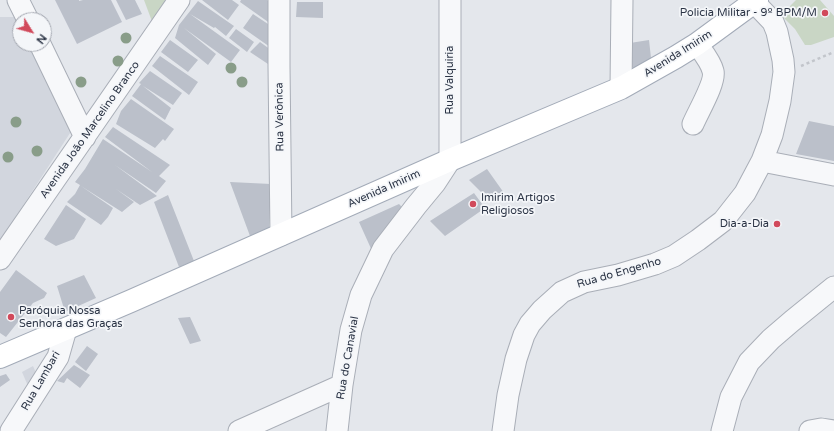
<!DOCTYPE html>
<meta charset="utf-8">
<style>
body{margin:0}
#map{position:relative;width:834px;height:431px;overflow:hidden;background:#e4e7ec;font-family:"Varela Round",sans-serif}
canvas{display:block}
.north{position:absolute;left:12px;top:12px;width:40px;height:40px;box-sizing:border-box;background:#f4f6f9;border:1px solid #a4a8b1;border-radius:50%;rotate:127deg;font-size:11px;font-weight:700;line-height:16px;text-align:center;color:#2b3445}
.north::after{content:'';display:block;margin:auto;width:14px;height:18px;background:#d1495b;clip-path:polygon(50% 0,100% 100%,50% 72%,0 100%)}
</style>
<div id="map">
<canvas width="834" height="431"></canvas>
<div class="north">N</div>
</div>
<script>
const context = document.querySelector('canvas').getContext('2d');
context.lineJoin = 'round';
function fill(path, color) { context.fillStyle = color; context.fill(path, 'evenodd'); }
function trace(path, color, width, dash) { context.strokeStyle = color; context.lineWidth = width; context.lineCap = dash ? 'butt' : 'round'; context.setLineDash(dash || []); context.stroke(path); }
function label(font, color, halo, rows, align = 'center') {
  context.font = font + ' "Varela Round",sans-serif'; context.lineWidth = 3.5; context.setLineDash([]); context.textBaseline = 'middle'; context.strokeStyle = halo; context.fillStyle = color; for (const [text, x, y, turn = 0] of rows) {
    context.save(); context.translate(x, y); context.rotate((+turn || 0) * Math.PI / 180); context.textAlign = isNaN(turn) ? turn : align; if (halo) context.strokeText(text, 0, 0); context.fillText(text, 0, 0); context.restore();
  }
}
const built = new Path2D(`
 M0,17h16l4,8v19h9l43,86 -72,111z
 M33,366l4,9 -9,11 -6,-14z`);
const green = new Path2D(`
 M144,0h25l-16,24z
 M796,0h24l14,16v21l-23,8h-6l-10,-16 -14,-14z`);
const building = new Path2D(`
 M55,0h24v1l4,-1h28l11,22 -45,22z
 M116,0h19l7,14 -16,6z
 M202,0h30l7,5 -11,15z
 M241,0h26l3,2 1,22 -31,-22z
 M198,1l36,25 -8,10 -11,-9 -1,1 -24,-14 50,36 -9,12 -47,-34 32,26 -8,11 -33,-27 4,-13z
 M297,2h26v16l-27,-1z
 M824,8l6,6 -5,4 -5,-6z
 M253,14l18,12 -1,21 -27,-19z
 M236,29l18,13 -7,10 -18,-14z
 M170,40l28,20 -10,12 -27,-20z
 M649,40l2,18 -15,12 -6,-5v-22z
 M260,42l11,8v16l-21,-14z
 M160,56l38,26 -9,13 -37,-29z
 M150,71l32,22 -9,12 -30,-19 28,22 -6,12 -33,-24 9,-12 -2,-1z
 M131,99l43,30 -9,12 -2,-2 -8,9 -39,-24 5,-13z
 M809,121l25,5v35l-38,-7z
 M113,127l57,38 -11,11 7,5 -10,12 -41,-28 42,31 -17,9 -24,-16 18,13 -12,10 -41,-26 32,22 -5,9 -7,8 -34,-23 8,-8 5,-9 -5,-3 10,-13 18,-30 49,33 -47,-35z
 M487,169l17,24 -13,9 -22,-22z
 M230,182l41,2 -2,44 -19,8z
 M474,193l11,15 -40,28 -15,-15z
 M168,195l26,66 -15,6 -25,-65z
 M399,204l5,5 -31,44 -14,-31z
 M66,205l20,14 -12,20 -18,7 -12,-7z
 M16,270l31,23 -3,5 -11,5 -27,34 -6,-4v-41z
 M84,275l12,23 -31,14 -8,-26z
 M190,317l11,24 -11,3 -12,-26z
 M87,346l11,8 -12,17 -11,-9z
 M74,365l16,10 -10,13 -13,-10 -3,5 -7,-2z
 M6,374l4,6 -10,7v-11z`);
const path = new Path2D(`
 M801,66l33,-14`);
const minor = new Path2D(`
 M18,0l10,20
 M279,0v66l2,169
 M40,44l45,93
 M621,88l1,-88
 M693,124c5,-12 23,-42 20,-53 -2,-9 -11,-20 -16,-27
 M762,161l72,14
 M0,259l179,-259
 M11,431l47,-74 8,-28
 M239,431l103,-46
 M337,431l5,-46 9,-55 10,-35 22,-46 33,-43 19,-23 15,-23v-160
 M503,431l5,-36 8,-36 8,-24 6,-11 12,-14 20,-18 22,-10 34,-7 37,-11 19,-8 24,-16 25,-19 22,-28 17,-32 10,-26 8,-34 4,-29 -1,-12 -6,-28 -4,-10 -19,-20
 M722,431l9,-34 18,-35 22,-23 21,-18 42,-34
 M810,431l11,-2 13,2`);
const major = new Path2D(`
 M0,357l131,-56 319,-141 171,-72 55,-31 21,-13 60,-44`);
const trees = [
 [126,38],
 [118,61],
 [231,68],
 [81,82],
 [242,82],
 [16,122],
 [37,151],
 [8,157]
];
const markers = [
 [825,13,4,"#d1495b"],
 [473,204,4,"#d1495b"],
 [777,224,4,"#d1495b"],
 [11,317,4,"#d1495b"]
];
const poiNames = [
 ["Policia Militar - 9º BPM/M",817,13],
 ["Imirim Artigos",481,198,"left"],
 ["Religiosos",481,211,"left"],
 ["Dia-a-Dia",769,224],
 ["Paróquia Nossa",19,311,"left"],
 ["Senhora das Graças",19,324,"left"]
];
const streetNames = [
 ["Avenida Imirim",678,54,-32],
 ["Rua Valquiria",450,80,-90],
 ["Rua Verônica",280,117,-91],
 ["Avenida João Marcelino Branco",90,130,-55],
 ["Avenida Imirim",384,189,-24],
 ["Rua do Engenho",619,273,-16],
 ["Rua do Canavial",348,358,-80],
 ["Rua Lambari",41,381,-60]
];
fill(built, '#d2d6de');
fill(green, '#c9d6c5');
fill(building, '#bbc0ca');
trace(minor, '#a9aeb7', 23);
trace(major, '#a3abb8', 24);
trace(path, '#c2c5cb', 2.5, [3, 3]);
trace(minor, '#f7f8fa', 21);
trace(major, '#fff', 22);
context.fillStyle = '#899d89';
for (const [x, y] of trees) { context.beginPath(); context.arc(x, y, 5.5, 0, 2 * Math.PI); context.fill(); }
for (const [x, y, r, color] of markers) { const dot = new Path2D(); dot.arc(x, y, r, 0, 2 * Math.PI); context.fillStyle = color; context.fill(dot); trace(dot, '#f4f6f9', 1.5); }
label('11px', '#2b3445', '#f4f6f9', poiNames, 'right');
label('11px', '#2b3445', '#f4f6f9', streetNames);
</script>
